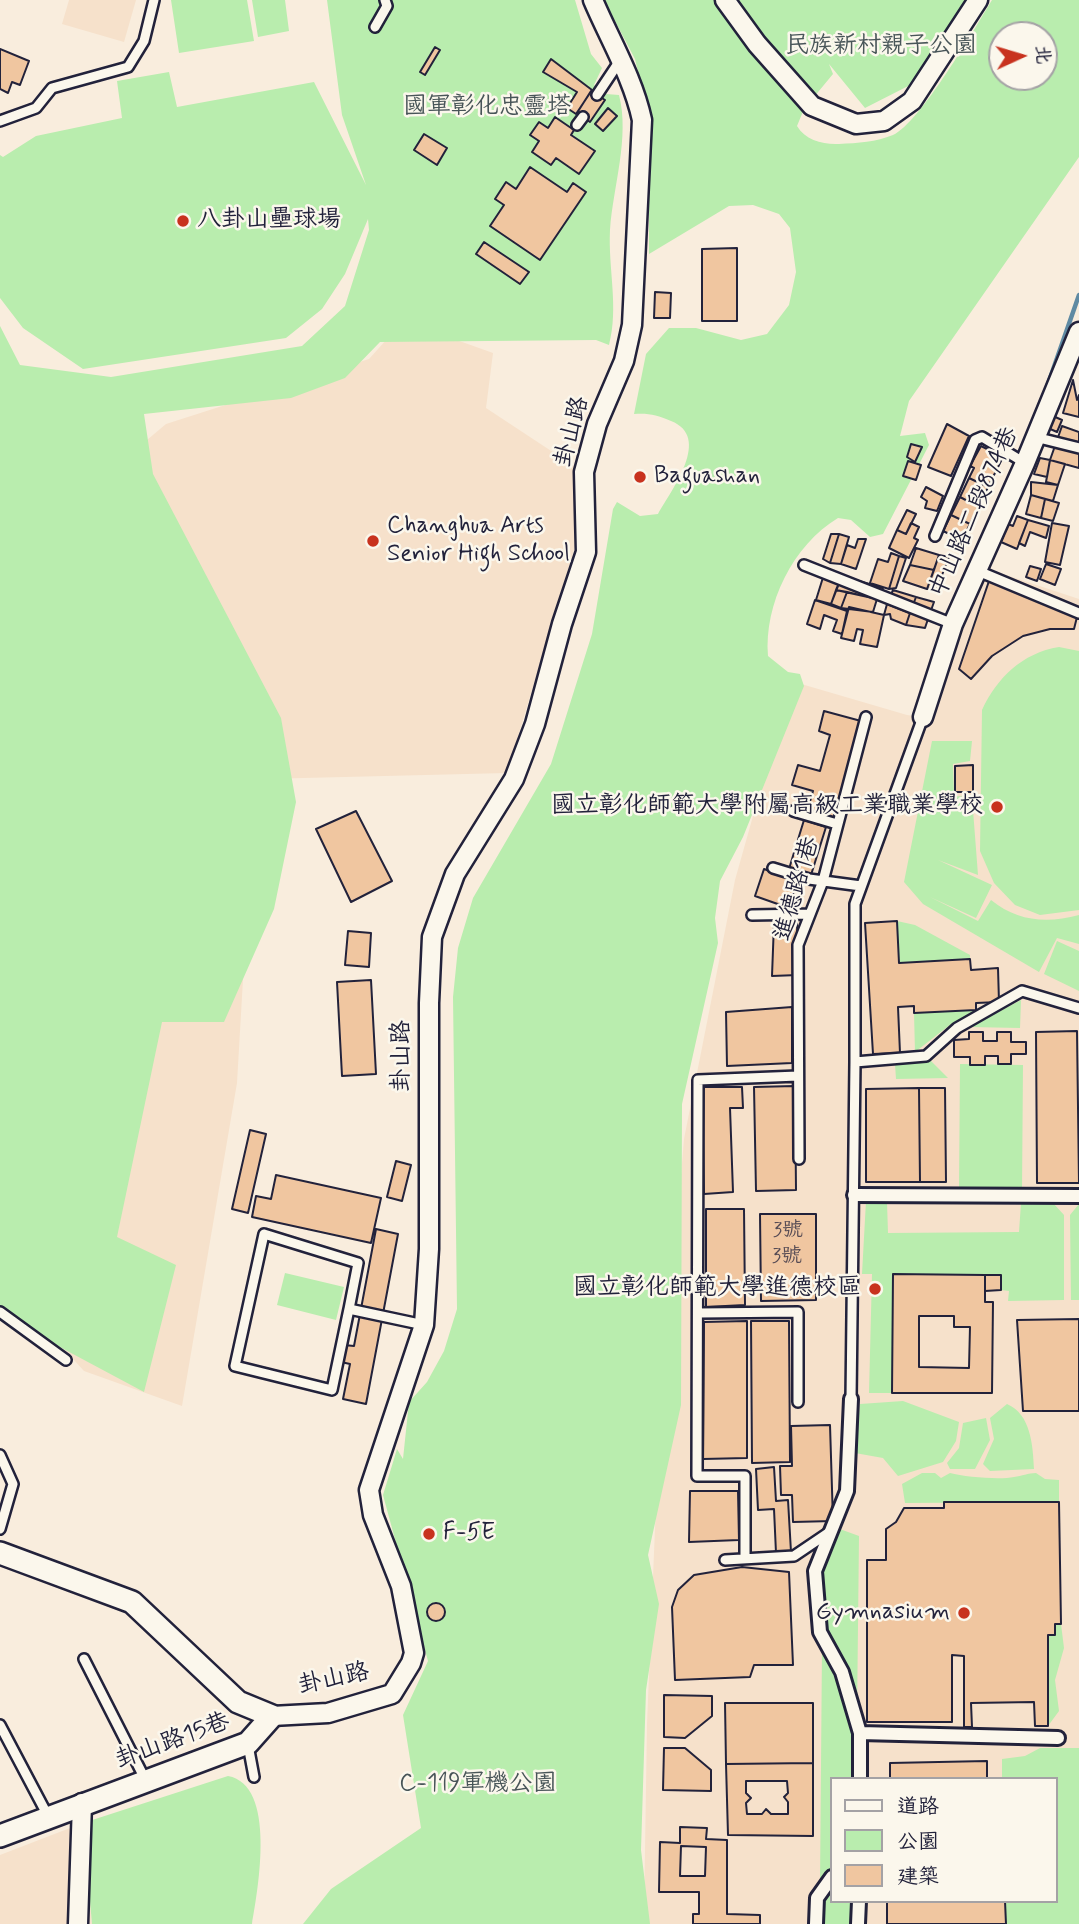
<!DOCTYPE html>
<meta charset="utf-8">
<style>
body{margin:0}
#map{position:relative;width:1079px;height:1924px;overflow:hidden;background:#f9eddd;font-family:Mynerve,"LXGW WenKai TC",sans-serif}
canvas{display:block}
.legend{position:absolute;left:830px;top:1777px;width:228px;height:126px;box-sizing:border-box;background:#fbf7ec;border:2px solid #a4a2a5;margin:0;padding:9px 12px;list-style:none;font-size:21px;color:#22223b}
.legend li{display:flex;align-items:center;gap:14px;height:35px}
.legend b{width:35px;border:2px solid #a4a2a5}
.north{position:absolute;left:988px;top:21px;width:70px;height:70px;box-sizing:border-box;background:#fbf7ec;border:2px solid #a4a2a5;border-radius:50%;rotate:86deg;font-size:19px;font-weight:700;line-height:28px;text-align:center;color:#22223b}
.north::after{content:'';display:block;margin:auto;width:24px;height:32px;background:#c8321e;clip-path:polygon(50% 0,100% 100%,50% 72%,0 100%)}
</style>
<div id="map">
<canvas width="1079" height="1924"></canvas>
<ul class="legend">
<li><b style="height:9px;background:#fbf7ec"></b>道路</li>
<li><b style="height:19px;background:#b9edae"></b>公園</li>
<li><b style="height:19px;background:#f0c6a0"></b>建築</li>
</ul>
<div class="north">北</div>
</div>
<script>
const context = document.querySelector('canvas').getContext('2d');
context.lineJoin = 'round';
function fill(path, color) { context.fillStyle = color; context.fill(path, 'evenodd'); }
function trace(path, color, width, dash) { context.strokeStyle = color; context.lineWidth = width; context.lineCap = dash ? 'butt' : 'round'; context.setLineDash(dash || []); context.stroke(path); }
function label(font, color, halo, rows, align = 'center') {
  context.font = font + ' Mynerve,"LXGW WenKai TC",sans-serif'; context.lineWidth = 5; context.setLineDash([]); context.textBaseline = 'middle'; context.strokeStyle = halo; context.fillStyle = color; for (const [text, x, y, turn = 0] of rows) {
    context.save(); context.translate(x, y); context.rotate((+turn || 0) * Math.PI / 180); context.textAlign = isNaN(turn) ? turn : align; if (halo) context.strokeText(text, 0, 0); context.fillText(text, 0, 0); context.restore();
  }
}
const built = new Path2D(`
 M69,0h67l-12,42 -62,-18z
 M451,338l42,15 -7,55 91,60 5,55 -75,250 -285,7 -78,-302 3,-38 19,-16 203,-65 18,-20z
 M982,567l97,32v1325h-431l-4,-10 3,-190 11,-269 26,-316 51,-259 56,-199 116,34 27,4zM832,1779h224v122h-224z
 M0,680l248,213 -11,190 -55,323 -98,-35 -84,-92z
 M83,1823l9,101h-92v-69z`);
const green = new Path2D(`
 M171,0h76l7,41 -75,12z
 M252,0h33l4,31 -31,6z
 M327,0h248l16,54 11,14 -8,17 12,9 13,1c11,42 -6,92 -9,135 -2,39 9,77 -1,115l-13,-5 -216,2 -35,36 -54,20 -147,16 9,60 128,244 15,84 -22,107 -50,113h-62l-45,215 59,28 -32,127 -144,-77v-989l20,39 91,12 191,-31 43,-40 24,-76 -1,-11 -23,55 -23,35 -36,29 -203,31 -60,-41 -23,-30v-143l3,2 33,-21 86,-18 -5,-37 52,-9 8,35 137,-25 52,103 -24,-70z
 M604,0h376l-62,81 -53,27 -36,-44 4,10 -29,35 -7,17c8,14 27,19 42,18 19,-1 37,-2 54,-9 27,-12 82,-107 99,-135h87v157l-170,244 -9,35 25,-3 4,12 -46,89 -13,3 -19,-17 -13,-2c-45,27 -74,86 -70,138l20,16 12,2 4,12 -61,151 -23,44 -5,37 3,25 -36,161 -1,301 -33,150 11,49 -13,86 -5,160 9,74h-347l28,-35 90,-61 -18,-113 25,-54 -45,-166 14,-46 6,10 6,-57 18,-20 17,-31 13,-42 -4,-312 5,-49 15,-50 78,-134 41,-130 21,-125 4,-7 23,14 18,-2c14,-25 54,-77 13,-93 -14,-6 -22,-8 -37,-7l12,-60 23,-26h27l45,12 26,-6 22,-29 7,-33 -6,-44 -11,-14 -26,-9 -24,1 -80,48v-136l-14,-59zM1002,35h42v42h-42z
 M1059,647l20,4v259l-39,5 -25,-10 -21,-22 -14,-32 2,-141c15,-32 40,-57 77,-63z
 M932,741h40l-2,20 -17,3 1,32 18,1 6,78 -40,-15 54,25 -16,33 -46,-21 48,24 13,-21c26,21 55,24 88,15v29l-22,-6 -18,34 -116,-68 -19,-22z
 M897,921l18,4 55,30v4l-71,4z
 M1057,941l22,10v40l-35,-17z
 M1021,1000l-1,28 -50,-1z
 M976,1010l-1,5 -24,9 -36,28 -1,-39z
 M931,1061l17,17 -52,1 -1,-15z
 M960,1064l63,1 -1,126 -63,-1z
 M866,1201l21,1 1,31 131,-1 2,-29h32l11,12v85l-56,1 1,-10 -8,-1v-15l-108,-1 -1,119h-23l3,-119h-10z
 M1079,1204v96h-8l-1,-85z
 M285,1273l59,14 -8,33 -59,-15z
 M903,1401l56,21 -3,19 -13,21 -45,14 -15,-18 -28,-5 5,-49z
 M1007,1404c24,10 26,42 27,65l-44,2 -7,-7 11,-25 -4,-21z
 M986,1418l4,22 -15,29h-25l-3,-6 12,-15 4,-25z
 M922,1473h13l6,5 9,-5c15,4 50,7 64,4 8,-1 14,-4 22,-4l9,6 14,1v22l-154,1 -3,-19z
 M837,1528l22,8 -2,180 -34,-85 -3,-60z
 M1055,1624h6l3,24 -9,32 4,31 -11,15v-91h7z
 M822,1646l16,27 17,56 -1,50h-22v93l-12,12z
 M1040,1748h39v176h-73l-1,-23h51v-122h-54v-20l23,-3z
 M228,1776c49,9 30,113 24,148h-160l-9,-101z
 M832,1881v20h22v23h-34v-25z`);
const stream = new Path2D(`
 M1048,384l31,-89`);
const building = new Path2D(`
 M435,47l5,3 -15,25 -5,-3z
 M0,49l29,12 -9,24 -8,-3 -4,11 -8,-4z
 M551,59l41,31 -16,24 -9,-6 10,-16 -34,-20z
 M591,91l14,9 -15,22 -13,-9z
 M608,108l9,8 -14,15 -8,-7z
 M555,117l19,13 -3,5 24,16 -16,23 -23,-16 -5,7 -19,-13 7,-11 -9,-6 9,-13 9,6z
 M424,134l23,14 -10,17 -23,-15z
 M530,167l37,25 6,-9 13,9 -46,68 -50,-34 14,-21 -9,-6 11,-17 10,7z
 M484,242l45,30 -9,12 -44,-30z
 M737,248v73h-35v-72z
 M655,292l16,1 -1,25h-16z
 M1073,380l4,20 2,-5v22l-16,-4z
 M1053,416l9,4 -5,12 -9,-4z
 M947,424l22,12 -18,40 -23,-9z
 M1062,426l17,6v36l-29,-8z
 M911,444l11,3 -7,15 -8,-5z
 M981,446l22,11 -15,30 -19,-9 5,-10 -4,-2z
 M1040,458l10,2 -3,17 -13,-3z
 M1050,460l15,4 -7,21 -12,-3z
 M908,461l13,4 -5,15 -13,-4z
 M969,478l19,9 -9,20 -19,-10z
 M1031,482l27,3 -5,16 -22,-6z
 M926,487l17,9 -6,15 -12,-3 2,-7 -6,-4z
 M1031,495l14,4 -4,19 -15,-4z
 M960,497l19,10 -9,17 -19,-9z
 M1045,499l14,4 -6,18 -12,-3z
 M907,510l9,4 -10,20 -9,-4z
 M951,515l19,9 -8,16 -19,-9z
 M1017,516l11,4 -11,29 -16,-7 7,-18 5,2z
 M1028,520l21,6 -3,12 -16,-6 -5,14 -6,-3z
 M911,523l8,4 -5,11 4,2 -9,18 -20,-10 8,-18 9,4z
 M1052,523l17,3 -9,39 -15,-3z
 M831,534h8l-9,29 -7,-4z
 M839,534l10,3 -8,27 -11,-1z
 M858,539h8l-10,30 -15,-5 6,-19 8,3z
 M916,548l23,7 -5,15 -24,-5z
 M891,553l8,3 -10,33 -19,-6 8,-24 10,3z
 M939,555l10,2 -12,31 -10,1z
 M899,556l7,2 -10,30 -7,1z
 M1046,564l15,5 -6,16 -15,-6z
 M910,565l24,5 -7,19 -24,-8z
 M1030,566l11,3 -4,12 -11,-4z
 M825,571l17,5 -11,28 -15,-4z
 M842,576l41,12 -6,11 -41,-9z
 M989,581l90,28 -5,20h-24l-27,7 -31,20 -21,23 -12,-10z
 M836,590l11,2 -6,16 -10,-4z
 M893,590l23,7 -6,16 -23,-9z
 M847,592l30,7 -4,13 -32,-4z
 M916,597l18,5 -5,14 -19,-3z
 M815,600l32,11 -5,23 -9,-3 4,-11 -13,-5 -4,14 -13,-5z
 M887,604l23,9 -4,12 -15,-6 -1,-5 -6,1z
 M849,607l35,8 -7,32 -17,-3 3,-14 -6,-1 -3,12 -13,-3z
 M910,613l19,3 -4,12 -19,-3z
 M824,711l37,10 -28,99 -26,-8 6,-21 -21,-6 6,-20 22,6 10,-36 -11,-4z
 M973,765v27h-18v-26z
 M356,811l36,70 -41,21 -35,-73z
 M804,820l22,7 -15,48 -22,-6z
 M764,869l33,12 -8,27 -34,-12z
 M797,921l1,54 -26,1 2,-53z
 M897,921l2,42 71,-4 1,11 27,-2 1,34 -23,1v7l-62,3v-7l-16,1 2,46 -27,1 -8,-131z
 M348,931l23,2 -2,34 -24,-2z
 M371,980l5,94 -34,2 -5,-94z
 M792,1007v56l-65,3 -1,-54z
 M1077,1031l2,152h-42l-1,-151z
 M969,1032h14v9h14v-9h14v10h15v12h-15v10h-13v-8h-13v9h-15v-8h-16v-17l15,-1z
 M795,1086l1,104 -40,1 -2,-104z
 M702,1087h40l1,21h-13l3,84 -29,2z
 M919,1088h26l1,94h-26z
 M919,1088l1,94h-54v-93z
 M250,1130l16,4 -18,79 -16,-4z
 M396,1161l15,4 -9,36 -15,-4z
 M276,1175l105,23 -10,45 -119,-26 4,-21 15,3z
 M706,1209h38l1,96 -39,2z
 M760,1214h56v86l-55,1z
 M376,1229l22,5 -32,170 -23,-5 7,-35 -9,-2 3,-17 10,1z
 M893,1274l92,1v27h8l-1,91h-100zM919,1316h35v11h16l-1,41 -50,-1z
 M985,1275h16v15l-16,1z
 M1079,1319v92h-56l-6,-91z
 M747,1321v137l-44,1 1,-137z
 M751,1321h38l1,141 -38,1z
 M830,1425l3,96 -40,1 -1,-27h-11l-1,-29h12l-1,-40z
 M774,1467l2,34 12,-1 3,52 -15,1 -2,-44 -16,1 -2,-41z
 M690,1491h48l1,49 -50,2z
 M944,1502h115l2,122h-6v11h-7v91h-13l-1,-24 -63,1 1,24h-8v-71l-12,-1v67h-85v-162h19v-31l10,-7 8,-14h40z
 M742,1567l47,5 4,93h-39l-4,12 -75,3 -3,-73 6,-17 16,-15z
 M427 1612a9 9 0 1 1 18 0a9 9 0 1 1-18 0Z
 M664,1695l48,1v20l-27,22 -21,-1z
 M725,1703h88v60l-87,1z
 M664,1748h21l26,22v21l-48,-1z
 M987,1761v18h-97v-16z
 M813,1763v73l-85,-1 -2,-71zM746,1781h41l1,12 -4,4 4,5v12h-17l-5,-5 -4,5h-15l-1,-11 5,-5 -5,-5z
 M680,1827l27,1 -1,11 21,1v74l33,1v9h-67v-10h6v-22h-40l1,-50 20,1zM681,1846l25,1 -1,29h-25z
 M887,1901h118l1,23h-119z`);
const service = new Path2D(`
 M375,27l12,-21 -2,-6
 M597,95l22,-33
 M0,121l36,-13 16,-20 76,-21 16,-26 10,-41
 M577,125l6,-8
 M1035,437l44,11
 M935,536l40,-96 7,-3 43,26
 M804,565l149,59
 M978,571l101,42
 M923,717l-68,187v158l71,-6 31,-28 65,-37 57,17
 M793,811l44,13
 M773,868l36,11 52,7
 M752,915l58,-1
 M799,1159l-1,-214 25,-64 43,-164
 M349,1309l-17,81 -97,-24 29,-132 94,29 -9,46 75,16
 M0,1312l66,48
 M699,1313l99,-1v90
 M851,1399l4,-337
 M0,1455l13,29 -13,45
 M745,1558v-82h-48l1,-396 100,-4
 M725,1560l69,-4 37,-25
 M84,1659l61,120
 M0,1725l48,91
 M248,1745l6,32`);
const pedestrian = new Path2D(`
 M854,1195l225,1
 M851,1399l-4,92 -32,80 5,61 22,40 18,61v46
 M860,1733l198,5
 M816,1924l1,-26 15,-21
 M858,1924l1,-23`);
const minor = new Path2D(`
 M725,0l32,44 55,62 44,18 28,-3 28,-20 66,-101
 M923,717l30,-93 72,-161 54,-131
 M272,1716l56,-3 64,-19 19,-31 3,-10 -13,-67 -28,-71 -4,-25 55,-165 5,-76v-246l3,-66 23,-63 59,-95 21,-55 27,-100 24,-72 -2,-80 13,-48 27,-63 8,-36 10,-205c-9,-42 -32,-80 -49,-120
 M78,1924l4,-121`);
const tertiary = new Path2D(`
 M0,1553l132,49 106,100 34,14 -24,27 -248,93`);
const markers = [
 [183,221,7,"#c8321e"],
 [640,477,7,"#c8321e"],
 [373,541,7,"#c8321e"],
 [997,807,7,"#c8321e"],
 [875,1289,7,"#c8321e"],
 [429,1534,7,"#c8321e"],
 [964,1613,7,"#c8321e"]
];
const numberNames = [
 ["3號",788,1232],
 ["3號",787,1258]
];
const parkNames = [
 ["民族新村親子公園",881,47],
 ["國軍彰化忠靈塔",487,108],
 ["C-119軍機公園",478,1785]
];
const poiNames = [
 ["八卦山壘球場",197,221],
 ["Baguashan",654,477],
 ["Changhua Arts",387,527],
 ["Senior High School",387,555],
 ["國立彰化師範大學附屬高級工業職業學校",983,807,"right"],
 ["國立彰化師範大學進德校區",861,1289,"right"],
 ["F-5E",443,1534],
 ["Gymnasium",950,1613,"right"]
];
const streetNames = [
 ["卦山路",573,432,-75],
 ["中山路二段874巷",975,513,-66],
 ["進德路1巷",798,889,-74],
 ["卦山路",403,1056,-90],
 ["卦山路",334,1680,-12],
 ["卦山路15巷",173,1742,-20]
];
fill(built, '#f6e1cb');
fill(green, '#b9edae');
trace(stream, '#5f8aa3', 4.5);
fill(building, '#f0c6a0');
trace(building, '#22223b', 2);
trace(service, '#22223b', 14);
trace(pedestrian, '#22223b', 18);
trace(minor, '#22223b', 23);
trace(tertiary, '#22223b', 26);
trace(service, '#fbf7ec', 9);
trace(pedestrian, '#fbf7ec', 12);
trace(minor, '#fbf7ec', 18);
trace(tertiary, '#fbf7ec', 21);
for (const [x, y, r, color] of markers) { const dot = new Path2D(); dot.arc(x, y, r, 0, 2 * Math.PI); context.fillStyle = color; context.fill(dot); trace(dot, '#fbf7ec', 2.5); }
label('21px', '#564b54', null, numberNames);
label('24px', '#485558', '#fbf7ec', parkNames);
label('24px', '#22223b', '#fbf7ec', poiNames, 'left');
label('24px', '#22223b', '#fbf7ec', streetNames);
</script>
